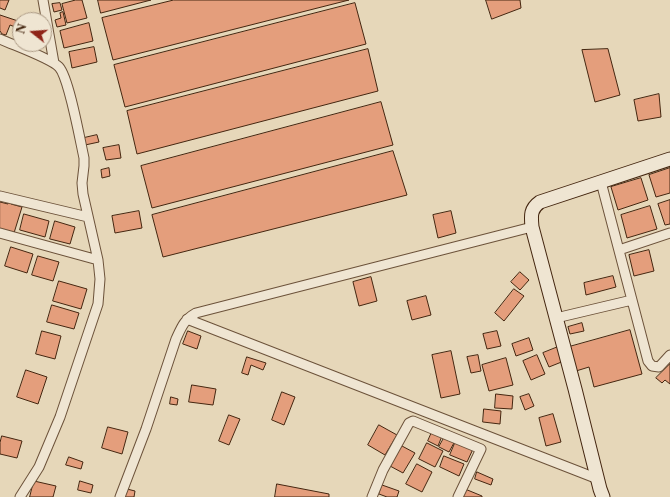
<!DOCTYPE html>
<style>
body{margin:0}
#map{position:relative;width:670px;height:497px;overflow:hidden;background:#e6d7b9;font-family:"Libre Caslon Text",serif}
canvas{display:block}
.north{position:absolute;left:12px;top:12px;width:40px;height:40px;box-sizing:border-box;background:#efe5d2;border:1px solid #ab9984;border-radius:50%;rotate:287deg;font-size:11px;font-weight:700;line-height:16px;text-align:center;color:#442610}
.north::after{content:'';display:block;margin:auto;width:14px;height:18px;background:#8f2418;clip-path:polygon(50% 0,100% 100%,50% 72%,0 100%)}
</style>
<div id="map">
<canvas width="670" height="497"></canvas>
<div class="north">N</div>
</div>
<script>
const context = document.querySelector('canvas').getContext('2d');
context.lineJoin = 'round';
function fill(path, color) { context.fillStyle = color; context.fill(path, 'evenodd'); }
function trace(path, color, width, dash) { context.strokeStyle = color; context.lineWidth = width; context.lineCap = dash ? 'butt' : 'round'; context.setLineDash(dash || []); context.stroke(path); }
const building = new Path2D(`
 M0,0h9l-4,10 -5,-2z
 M76,0h6l5,18 -20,5 -5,-19z
 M98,0h53l-50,13z
 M174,0h175l-236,60 -11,-42z
 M486,0h34l1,8 -29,11z
 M60,3l2,7 -8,2 -2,-8z
 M355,3l11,41 -241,63 -11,-42z
 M63,12l3,13 -9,2 -2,-7 6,-2 -1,-5z
 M0,15l18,6 -3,6 -5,-2 -4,10 -4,-1 -2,-3z
 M89,23l4,18 -29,7 -4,-17z
 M94,47l3,15 -25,6 -3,-16z
 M368,49l10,42 -241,63 -10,-43z
 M608,49l12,46 -25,7 -13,-52z
 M659,94l2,23 -23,4 -4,-21z
 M381,102l12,43 -241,63 -11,-42z
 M97,135l2,7 -14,3 -1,-7z
 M119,145l2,13 -15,2 -3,-12z
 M393,151l14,44 -244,62 -11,-42z
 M109,168l1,8 -8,2 -1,-8z
 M670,168v25l-14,4 -7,-22z
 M641,178l7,22 -30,10 -7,-23z
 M670,200v24l-5,1 -7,-21z
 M0,202l8,2v-2l4,1 -1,1 11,3 -8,26 -14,-4z
 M650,206l7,23 -30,9 -6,-23z
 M139,211l3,17 -27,5 -3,-17z
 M451,211l5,22 -18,5 -5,-23z
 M24,214l25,7 -4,16 -25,-7z
 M55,221l20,6 -5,17 -20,-5z
 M11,247l22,7 -6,19 -22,-7z
 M649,250l5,21 -20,5 -5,-21z
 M38,256l21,6 -6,19 -21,-6z
 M520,272l9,8 -9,10 -9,-8z
 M613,276l3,11 -30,8 -2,-12z
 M371,277l6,24 -18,5 -6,-24z
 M59,281l28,8 -6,20 -28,-8z
 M514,289l10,7 -20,25 -9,-8z
 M426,296l5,19 -19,5 -5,-19z
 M52,305l27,8 -5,16 -27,-7z
 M582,323l2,8 -14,3 -2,-7z
 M630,330l12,44 -48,13 -5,-20 -13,4 -7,-24z
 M42,331l19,5 -6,23 -19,-5z
 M188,331l13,5 -4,13 -14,-5z
 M497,331l4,15 -14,3 -4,-15z
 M529,338l4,12 -17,6 -4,-12z
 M558,347l6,14 -15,6 -6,-14z
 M451,351l9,43 -19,4 -9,-43z
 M478,355l3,16 -10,2 -4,-16z
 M537,355l8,19 -14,6 -8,-19z
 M247,357l19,6 -3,7 -12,-5 -3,10 -6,-2z
 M506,358l7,27 -24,6 -7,-26z
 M670,364v20l-5,-4 -3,3 -6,-5z
 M26,370l21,7 -9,27 -21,-7z
 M192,385l24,4 -3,16 -24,-3z
 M282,392l13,5 -11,28 -12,-5z
 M496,394l17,2 -1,13 -17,-1z
 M529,394l5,12 -9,4 -5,-13z
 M171,397l7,2 -1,6 -7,-1z
 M484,409l17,2 -1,13 -17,-2z
 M553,414l8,28 -15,4 -7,-28z
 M229,415l11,4 -11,26 -10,-4z
 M379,425l18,10 -12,20 -17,-10z
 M108,427l20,5 -6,22 -20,-6z
 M432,432l10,4 -4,10 -10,-5z
 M2,436l20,5 -5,17 -17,-4v-11z
 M444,438l11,3 -6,11 -10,-5z
 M456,441l17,8 -6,13 -17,-7z
 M427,443l16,8 -8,16 -16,-8z
 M402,446l13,7 -12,20 -13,-7z
 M444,456l20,8 -5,12 -19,-9z
 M69,457l14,5 -2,7 -15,-4z
 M417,464l15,8 -10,20 -16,-8z
 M477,472l16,7 -2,6 -16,-6z
 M34,481l22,5 -3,11h-23z
 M80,481l13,4 -2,8 -13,-3z
 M277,484l52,10v3h-54z
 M382,485l17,6 -2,6h-10l-8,-3z
 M123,488l12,3 -1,6h-14z
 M465,489l17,7v1h-20z`);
const minor = new Path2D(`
 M43,0l11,63
 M0,39c13,6 50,19 59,28 10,11 21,73 25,91v8l-2,17 1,11 15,66 2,19 -2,25 -38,113 -21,50 -19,30
 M601,182l47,179 4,5 7,1 11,-12
 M0,196l88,21
 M0,233l98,27
 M619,250l51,-17
 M556,318l76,-18
 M187,319l411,160
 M120,497l26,-68 30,-90c6,-13 8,-19 20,-26l336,-86
 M372,497l11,-27 26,-47 4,-2 68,28 -23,48`);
const secondary = new Path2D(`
 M603,497l-3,-8 -25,-100 -43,-162c-1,-11 -2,-18 8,-25l130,-43`);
fill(building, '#e49e7c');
trace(building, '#442610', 1);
trace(minor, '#6c523a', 11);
trace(secondary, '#442610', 15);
trace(minor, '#efe5d2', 9);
trace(secondary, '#efe5d2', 13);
</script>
